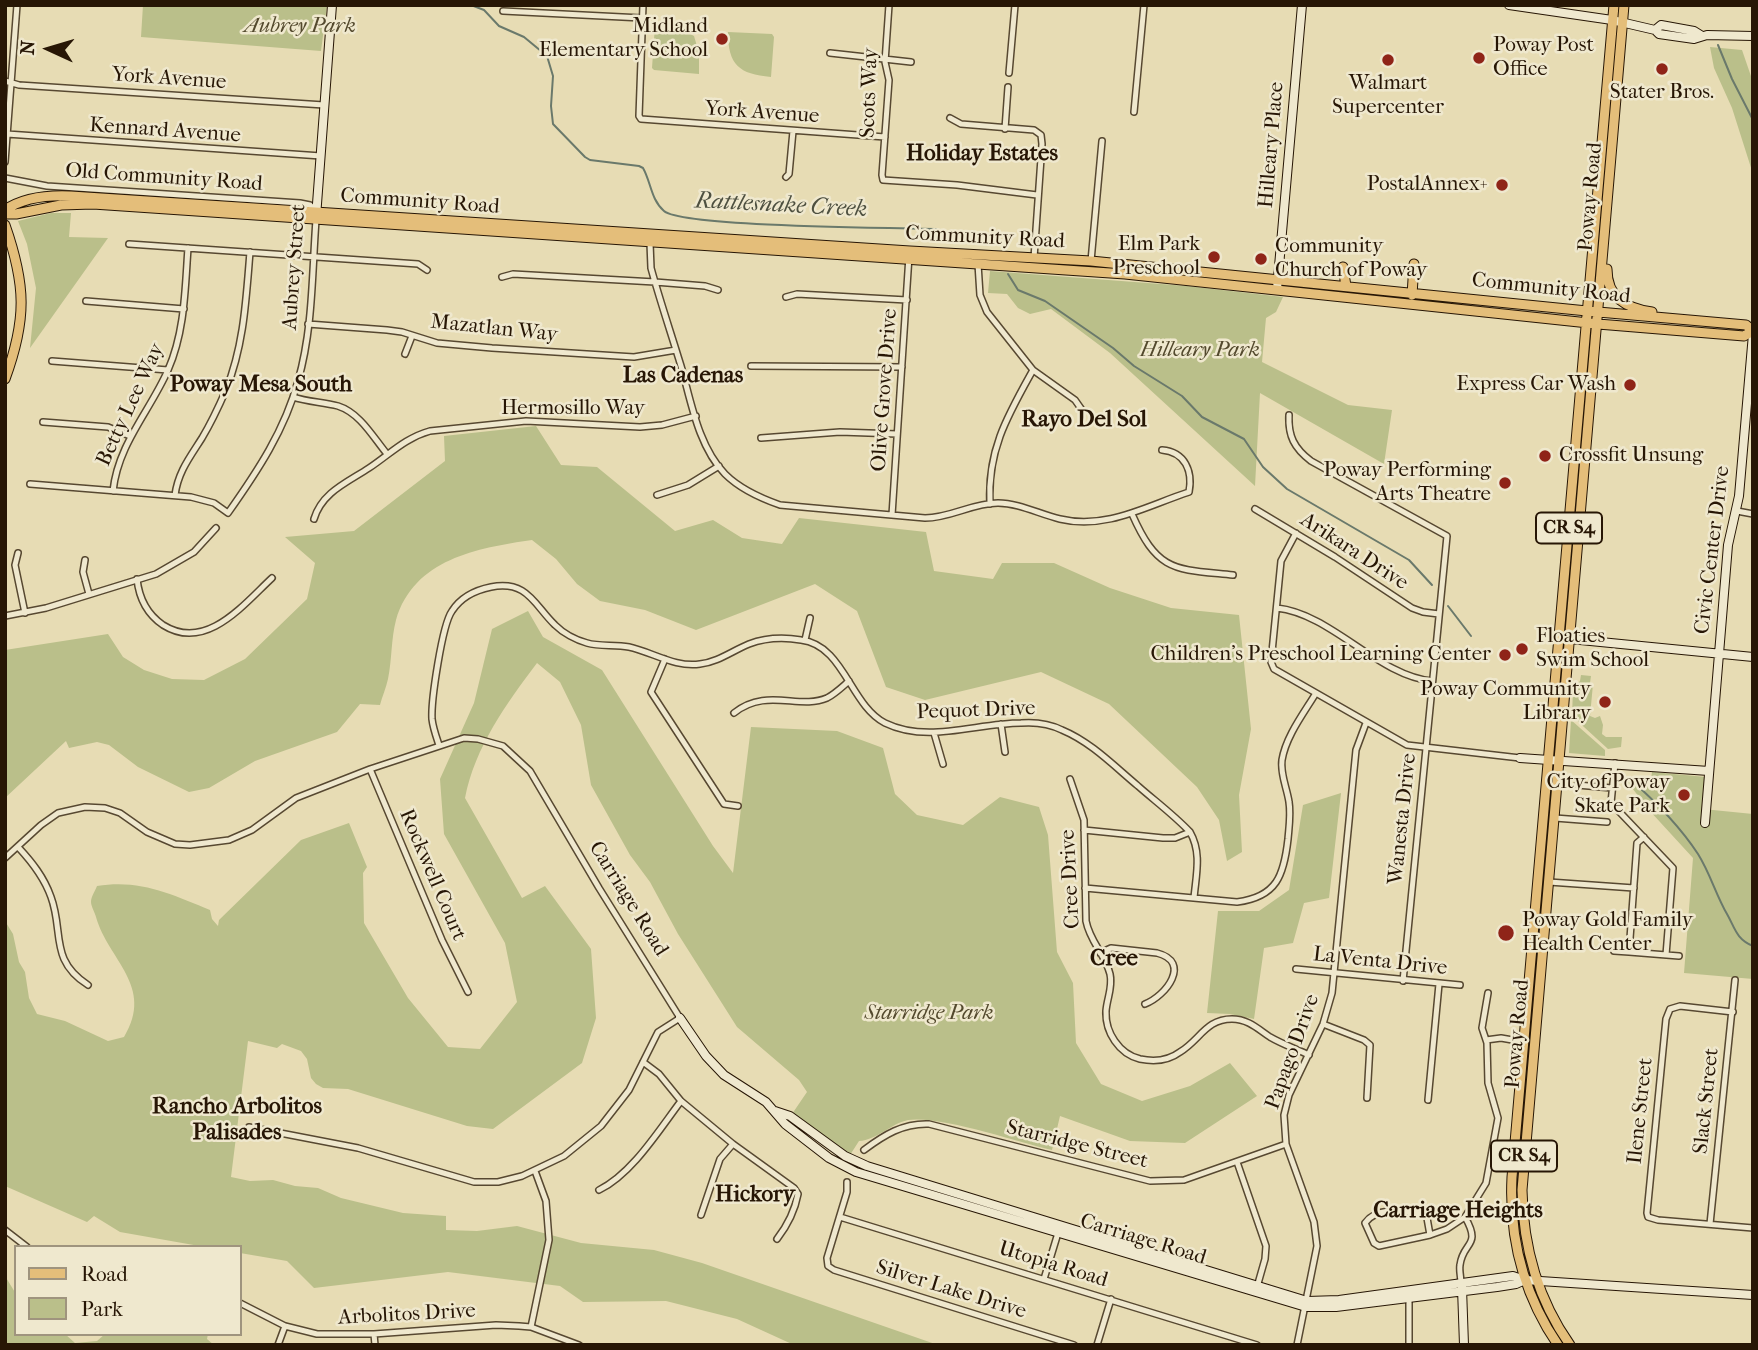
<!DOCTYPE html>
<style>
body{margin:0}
#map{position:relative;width:1758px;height:1350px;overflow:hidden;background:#e7dcb4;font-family:"IM FELL French Canon",serif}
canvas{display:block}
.frame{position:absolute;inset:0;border:7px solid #271605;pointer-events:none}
.legend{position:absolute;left:14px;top:1245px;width:228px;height:91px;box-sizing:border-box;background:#efe8ce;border:2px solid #9f947e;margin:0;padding:9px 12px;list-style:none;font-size:21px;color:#271605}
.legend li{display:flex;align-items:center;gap:14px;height:35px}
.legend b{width:35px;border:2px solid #9f947e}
.north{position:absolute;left:14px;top:14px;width:70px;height:70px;-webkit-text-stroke:5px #efe8ce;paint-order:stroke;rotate:274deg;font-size:19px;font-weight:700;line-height:28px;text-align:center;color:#271605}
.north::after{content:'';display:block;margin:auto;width:24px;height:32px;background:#271605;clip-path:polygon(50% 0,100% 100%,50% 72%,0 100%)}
</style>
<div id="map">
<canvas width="1758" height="1350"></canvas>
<div class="frame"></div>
<ul class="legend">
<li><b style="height:9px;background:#e4be7a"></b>Road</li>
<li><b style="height:19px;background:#babf8a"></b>Park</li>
</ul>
<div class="north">N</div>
</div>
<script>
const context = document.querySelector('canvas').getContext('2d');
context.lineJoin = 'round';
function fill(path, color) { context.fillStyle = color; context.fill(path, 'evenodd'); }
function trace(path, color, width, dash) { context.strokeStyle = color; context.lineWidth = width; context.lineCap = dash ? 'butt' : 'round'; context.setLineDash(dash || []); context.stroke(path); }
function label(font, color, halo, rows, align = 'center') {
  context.font = font + ' "IM FELL French Canon",serif'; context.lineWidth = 5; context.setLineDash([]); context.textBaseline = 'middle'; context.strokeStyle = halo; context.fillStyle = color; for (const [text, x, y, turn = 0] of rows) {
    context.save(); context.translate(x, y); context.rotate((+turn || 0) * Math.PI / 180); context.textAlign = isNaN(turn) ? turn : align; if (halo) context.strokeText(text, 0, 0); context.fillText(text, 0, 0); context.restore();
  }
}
const green = new Path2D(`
 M143,5h184l-6,46 -180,-14z
 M655,25l22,2 17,9 5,17v21l-45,-4 -2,-2z
 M728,32l44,2 2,3 -3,40c-32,-3 -43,-12 -43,-45z
 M1710,47l32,3 11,32v92l-21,-66 -18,-40z
 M51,213h20l-2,24 39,1 -78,110 6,-60 -9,-44 -9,-23z
 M990,271l197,15 96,11 -7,15 -10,6 -4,44 86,43 44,5 -8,54 -124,-71 -5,93 -145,-133 -59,-44 -21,5 -12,-6 -11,-14 -19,-1z
 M536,426l25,39 36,2 78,64 38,-11 29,18 40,6 17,-26 127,14 8,39 59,8 9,-16h52l56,25 61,20 68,7 12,114 -12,66 3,57 -15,9 -8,-41 -22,-33 -88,-83 -68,-32 -116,28 -39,-13 -29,-76 -42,-27 -119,46 -51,-20 -45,-9 -23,-17 -21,-25 -24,-19c-55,8 -118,19 -136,80 -5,19 -4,40 -8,59 -2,9 -6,18 -8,26l-20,-1 -23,28 -82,29 -46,27 -20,4 -51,-25 -29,-22 -12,-3 -28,6 -3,-7 -61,57v-148l103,-16 15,23 21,13 28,9 32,1 41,-21 62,-60 8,-36 -30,-26 69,-6 91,-70 -1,-25z
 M528,611l15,26 59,33 111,176 20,27 18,-146 86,4 46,17 12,46 22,21 46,10 37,-28 39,10 9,28 9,117 16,31 3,60 25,41 41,17 48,-15 40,-23 27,33 -72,47 -55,-2 -70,-25 -8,34c-34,-8 -113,-35 -144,-30 -18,4 -31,20 -49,21l-9,14 -58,-41 15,-22 -8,-12 -62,-53 -59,-93 -28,-52 -20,-27 -39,-70 -10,-60 -21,-43 -23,-19c-31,41 -62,84 -72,135l57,100 23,-12 46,63 5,69 -14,45 -89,66 -26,-3 -119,-37 -25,-1 -7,-4 -5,-6 -4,-19 -6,-8 -19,-7 -5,4 -29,-7 -17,136 19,4 23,-1 22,6 23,2 23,10 62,15 43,3v14l31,1 40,-5 64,17 73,7 48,13 236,82h-144l-57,-26 -71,-18 -83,1 -23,-16 -112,-14 -134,16 -27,-27 -47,-8v-6h-35l-85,-15 -26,-16 -7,6 -82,-36v-265l8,13 6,28 6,10 4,26 8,16 28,7 43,20 16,-4c31,-51 -16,-77 -28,-120 -1,-4 -5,-11 -5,-15 0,-5 4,-11 6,-16 43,-7 74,8 113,24l2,9 6,7 1,-6 82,-80 48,-17 18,44 -4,6 1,50 44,75 40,49 32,2 37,-47 -12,-59 -61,-109 -4,-55 34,-76 18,-74z
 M1581,675l10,1 -1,7 3,1 -3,32 5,2 5,-2 3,9 -1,9 4,3h16l-1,10 -13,2 -36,-33 1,-27 7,-8z
 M1571,720l34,30v6l-36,-3z
 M1652,772l54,5 -3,32 50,5v165l-69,-6 9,-115 -44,-48 -23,-30 5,-4 7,7 4,-4 8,8z
 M1341,793l-12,105 -25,5 -11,40 -29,5 -10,71 -24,-5 -23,-1 11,-102h41l30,-21 14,-85z
 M5,1276l11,18v40h49l10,9 22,-2 8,-7h103l-1,5 7,6h-209z`);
const stream = new Path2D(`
 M471,5l13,5 15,16 25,11 23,19 6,20 -2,30 2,18 32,33 5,3 49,6 4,2c8,14 8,32 21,43 18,16 233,17 272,18l20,11
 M1718,45l14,34 21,41
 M1008,274l10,16 27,11 68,47 21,18 48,30 20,21 42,22 19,28 24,22 122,71 23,25
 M1448,606l23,30
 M1629,778c26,23 50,47 69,76 12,19 18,41 29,60 8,14 9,25 26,32`);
const street = new Path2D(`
 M643,5l-4,111 2,3 244,18
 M889,5l-4,57 4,18 -7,95 1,5 74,5 80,10
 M503,11l139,7
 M830,53l81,9
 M1009,73l6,-68
 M5,81l14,4 305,20
 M1134,112l10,-107
 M950,118l11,6 73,6 7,5 1,9 -8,114
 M1005,129l3,-42
 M7,134l314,22
 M5,162l12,-157
 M786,177l3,-3 4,-43
 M5,178l42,8 253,17 10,2 6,7
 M650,243l1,25c9,33 20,65 30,98 10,35 17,80 44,108 15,15 35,24 55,31l145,13c26,0 47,-15 73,-15 21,0 41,11 62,16 46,11 86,-13 129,-27 4,-21 -4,-40 -27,-42
 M129,244l289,20 9,6
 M1091,261l11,-120
 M978,264l2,31 7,17 46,58 42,30 7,10
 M502,277l11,-3 142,8 50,4 13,4
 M786,297l11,-3 110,6
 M86,301l98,8
 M308,324l79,6 15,2 35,11 55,5 142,9 42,-7
 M405,354l7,-18
 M52,361l116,9
 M751,366l151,1
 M293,397c15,5 30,5 45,9 22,7 35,31 49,48
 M1289,415c-1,21 5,33 22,46l136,75 -44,445
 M43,422l65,5 22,9
 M761,438l79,-6 57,2
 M30,484l161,13 23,6 14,10c29,-41 57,-83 70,-132 15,-52 14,-108 18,-161
 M113,491c5,-47 37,-80 55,-121 17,-39 17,-81 20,-122
 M175,495c3,-23 15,-38 27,-57 9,-15 17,-32 24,-48 18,-45 20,-90 24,-138
 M657,495l31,-10 31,-19
 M990,504c-3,-54 18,-89 43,-134
 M1255,509l80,48 77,51 11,4 16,2
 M1737,511l16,3
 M1132,514c26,59 43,55 101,61
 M892,515l17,-259
 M314,519c8,-27 34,-37 55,-51 21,-14 36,-30 61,-37l96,-10 114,6 22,-2 34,-9
 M1296,533l-15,28 -10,101 3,7 133,76 113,13
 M18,553l-3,12 10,48
 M85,560l-2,12 6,22
 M137,579c2,19 10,35 26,46 43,27 80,-20 109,-47
 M1277,608c55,6 101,68 155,73
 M5,616l41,-8 110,-34 38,-22 22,-24
 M805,640l5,-22
 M665,659l-14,33 73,112 14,2
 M734,713c32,-26 65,-3 93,-15 8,-4 15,-11 22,-17
 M1001,724l4,28
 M934,733l9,31
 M439,745c-3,-9 -6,-17 -7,-26 -1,-18 10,-94 20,-108 9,-14 24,-21 39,-24 37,-7 43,18 64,38 8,8 21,15 32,18 13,4 28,1 42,4 23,5 47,21 71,17 18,-2 32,-13 49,-20 16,-6 34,-7 52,-4 43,5 49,65 84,83 43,21 91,0 136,0 13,-1 29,1 41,7 29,12 52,36 76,56 17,15 36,29 52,46 12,21 6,43 4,66
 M1615,763l-4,40 62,65 -7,87
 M370,769l72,171 26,52
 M1070,779l14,41 2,101c4,21 19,33 24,53 3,13 -3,24 -4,37 -1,21 13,43 34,48 15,3 28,2 40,-7 20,-12 26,-33 52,-33 16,0 26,10 38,18 12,7 26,12 39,18
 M1577,785l35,3
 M1555,818l52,4
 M1084,830l79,8h12l15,-6
 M1644,837l-7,6 -8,109 50,4
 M18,847c14,15 26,30 33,50 13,35 -2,63 37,88
 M5,858l36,-33 17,-12 27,-6 20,1 15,5 27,19 28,12 15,1 39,-5 23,-10 44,-32 74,-29 94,-31 14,1 25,7 27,25 69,117 81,130 -22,14 -29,58 -28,36 -37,30 -42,20 -24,6h-24l-116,-34 -109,-21
 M1549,882l85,6
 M1085,888l152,14c40,-5 47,-27 51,-63 1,-12 3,-25 1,-37 -2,-14 -9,-28 -7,-42 4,-24 22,-47 34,-67
 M1614,951l15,1
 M1100,953l11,-5 46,5c35,9 9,43 -12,51
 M1296,969l164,16
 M1733,1012l-53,-6 -10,3 -4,10 -19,194 1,4 10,3 95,8
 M1323,1024l41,16 6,5 -3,53
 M1486,1040l15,-2 23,4
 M643,1062l16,12 22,27 52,43 61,44 4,6c-3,16 -11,32 -21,45
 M1428,1100l11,-116
 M864,1150c20,-15 39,-27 65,-26l221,57 34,-1 102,-36
 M1237,1162l29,84 -1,13 -8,28
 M847,1182v10l-20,66 1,8 6,4 240,75
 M599,1190c33,-16 60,-60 82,-89
 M701,1215l19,-56 13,-15
 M840,1217l417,128
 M1465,1217l21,-34 12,-65 -10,-35 -1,-40 -5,-15 6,-35
 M1710,1224l25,-244
 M5,1230l22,17
 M1430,1235l-3,-17 -4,-4c-19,-2 -45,-9 -58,9l9,20 5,3 51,-11 17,-6 18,-12
 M1044,1279l14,-46
 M1461,1283c0,-6 -2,-12 -1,-18 3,-24 22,-18 5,-48
 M1409,1296v49
 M240,1303l45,23 32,8h57l122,-9 23,1 12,1 48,18
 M531,1327l18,-87 -3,-39 -11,-30
 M374,1334l1,11
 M278,1345l7,-19
 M1097,1345l14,-46
 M1297,1345l20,-99 -3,-24 -28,-78 -2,-29 5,-20 34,-71 9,-31 24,-243 10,-27`);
const secondary = new Path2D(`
 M1509,5l103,15 43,10 4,4 35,5 13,-4 46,1
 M1655,30l6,-5 33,6 8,5
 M316,217l16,-212
 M1277,289l25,-284
 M1570,639l183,18
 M1520,758l189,13
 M1705,823l23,-278 11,-49 14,-162
 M680,1018l26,38 18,19 42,27 19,22 44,34 27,14 450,135h30l161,-20 19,-3 9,-4
 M775,1111l15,5 55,40 22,10 440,135 32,-1 174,-24 12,4 228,15
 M1462,1288l2,57`);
const primary = new Path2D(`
 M5,210c19,-13 44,-15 66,-14l839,55 181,10 496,50 159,14 7,6
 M5,214h11l45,-9 32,-1 1032,70 473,50 146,12 9,-5
 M5,225c21,60 22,94 0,154
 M1343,267l3,19
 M1607,269c0,29 19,39 45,43
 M1412,295l2,-31
 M1558,1345c-34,-50 -49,-108 -46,-168l102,-1172
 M1570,1345c-33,-47 -47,-98 -48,-155l102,-1185`);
const markers = [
 [722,39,7,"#8f2418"],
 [1479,58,7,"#8f2418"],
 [1388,60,7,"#8f2418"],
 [1662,69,7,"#8f2418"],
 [1502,185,7,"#8f2418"],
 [1214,257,7,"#8f2418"],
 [1261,259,7,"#8f2418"],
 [1630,385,7,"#8f2418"],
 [1545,456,7,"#8f2418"],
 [1505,483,7,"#8f2418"],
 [1522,649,7,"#8f2418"],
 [1505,655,7,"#8f2418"],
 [1605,702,7,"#8f2418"],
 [1684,795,7,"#8f2418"],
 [1506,933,9,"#8f2418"]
];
const shields = [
 [1569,528,66],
 [1524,1156,66]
];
const shieldNames = [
 ["CR S4",1569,528],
 ["CR S4",1524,1156]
];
const parkNames = [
 ["Aubrey Park",300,27],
 ["Hilleary Park",1200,351],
 ["Starridge Park",929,1014]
];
const poiNames = [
 ["Midland",708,27],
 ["Elementary School",708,51],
 ["Poway Post",1493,46,"left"],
 ["Office",1493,70,"left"],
 ["Walmart",1388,84,"center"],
 ["Supercenter",1388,108,"center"],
 ["Stater Bros.",1662,93,"center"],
 ["PostalAnnex+",1488,185],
 ["Elm Park",1200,245],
 ["Preschool",1200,269],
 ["Community",1275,247,"left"],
 ["Church of Poway",1275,271,"left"],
 ["Express Car Wash",1616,385],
 ["Crossfit Unsung",1559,456,"left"],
 ["Poway Performing",1491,471],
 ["Arts Theatre",1491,495],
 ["Floaties",1536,637,"left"],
 ["Swim School",1536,661,"left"],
 ["Children's Preschool Learning Center",1491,655],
 ["Poway Community",1591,690],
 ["Library",1591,714],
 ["City of Poway",1670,783],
 ["Skate Park",1670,807],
 ["Poway Gold Family",1522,921,"left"],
 ["Health Center",1522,945,"left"]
];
const streetNames = [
 ["York Avenue",169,79,4],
 ["Scots Way",870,93,-88],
 ["York Avenue",762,113,4],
 ["Kennard Avenue",165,131,4],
 ["Hilleary Place",1272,145,-85],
 ["Old Community Road",164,178,4],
 ["Poway Road",1591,197,-85],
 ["Community Road",420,202,4],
 ["Community Road",985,238,3],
 ["Aubrey Street",295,267,-86],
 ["Community Road",1551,289,6],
 ["Mazatlan Way",494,329,6],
 ["Olive Grove Drive",885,390,-86],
 ["Betty Lee Way",131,405,-65],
 ["Hermosillo Way",573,409],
 ["Civic Center Drive",1713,550,-83],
 ["Arikara Drive",1354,552,33],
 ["Pequot Drive",976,711,-2],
 ["Wanesta Drive",1403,819,-84],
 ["Rockwell Court",432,875,67],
 ["Cree Drive",1071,879,-93],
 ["Carriage Road",628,899,58],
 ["La Venta Drive",1380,962,6],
 ["Poway Road",1518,1034,-85],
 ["Papago Drive",1293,1052,-70],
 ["Slack Street",1707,1101,-84],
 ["Ilene Street",1641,1111,-84],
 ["Starridge Street",1077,1145,14],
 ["Carriage Road",1143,1240,17],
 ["Utopia Road",1053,1265,17],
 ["Silver Lake Drive",951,1290,17],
 ["Arbolitos Drive",407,1315,-3]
];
const neighbourhoodNames = [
 ["Holiday Estates",982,154],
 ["Las Cadenas",683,376],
 ["Poway Mesa South",261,385],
 ["Rayo Del Sol",1084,420],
 ["Cree",1114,959],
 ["Rancho Arbolitos",237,1107],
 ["Palisades",237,1133],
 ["Hickory",755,1195],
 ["Carriage Heights",1458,1211]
];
const waterNames = [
 ["Rattlesnake Creek",781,206,3]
];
fill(green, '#babf8a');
trace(stream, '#6a796b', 2);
trace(street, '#574831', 8);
trace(secondary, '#271605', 10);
trace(primary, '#271605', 11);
trace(street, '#efe8ce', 5);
trace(secondary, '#efe8ce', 8);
trace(primary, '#e4be7a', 9);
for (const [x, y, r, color] of markers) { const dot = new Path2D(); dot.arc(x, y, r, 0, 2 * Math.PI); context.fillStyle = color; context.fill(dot); trace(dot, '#efe8ce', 2.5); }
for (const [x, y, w] of shields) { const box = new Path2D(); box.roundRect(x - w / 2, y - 15.5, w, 31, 5); context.fillStyle = '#efe8ce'; context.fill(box); trace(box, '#271605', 2); }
label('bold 19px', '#271605', null, shieldNames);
label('italic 21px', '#53492d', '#efe8ce', parkNames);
label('21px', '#271605', '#efe8ce', poiNames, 'right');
label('21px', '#271605', '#efe8ce', streetNames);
label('bold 23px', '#271605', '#efe8ce', neighbourhoodNames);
label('italic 23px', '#4e5040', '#efe8ce', waterNames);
</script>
